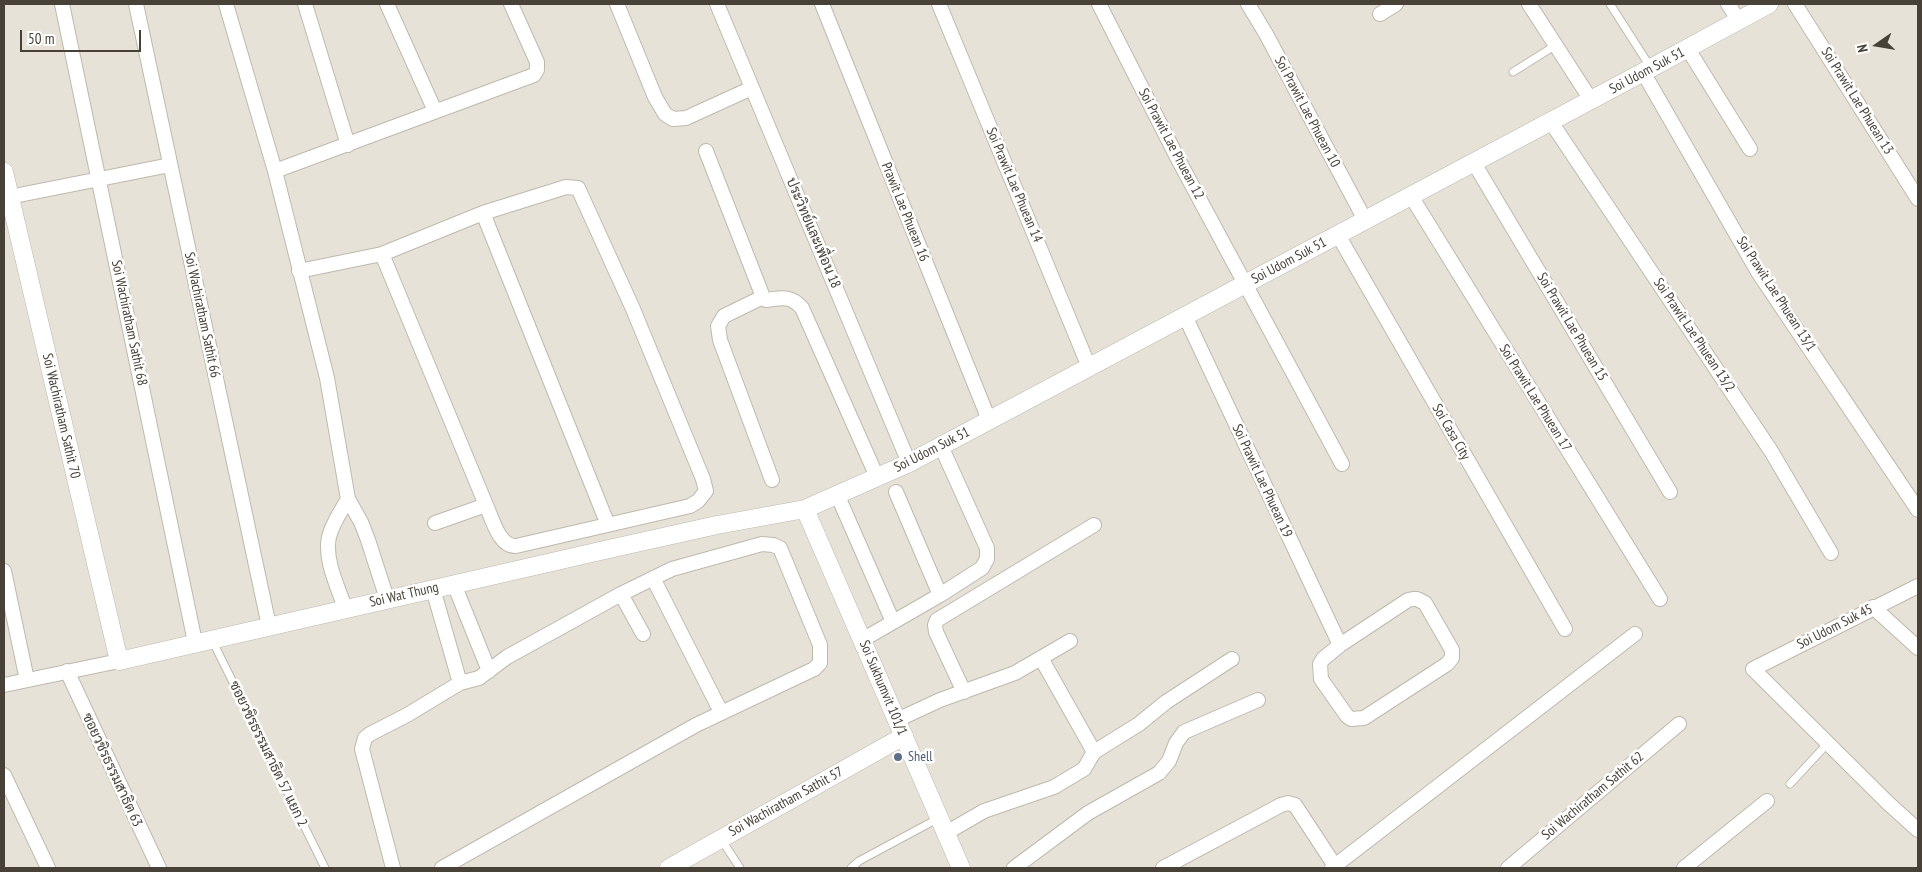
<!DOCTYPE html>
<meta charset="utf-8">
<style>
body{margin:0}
#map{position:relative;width:1922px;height:872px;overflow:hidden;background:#f4f1ea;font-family:"PT Sans Narrow",sans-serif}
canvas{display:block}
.frame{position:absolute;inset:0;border:5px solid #474138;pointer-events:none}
.north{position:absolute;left:1852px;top:20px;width:50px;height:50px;-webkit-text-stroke:4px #fff;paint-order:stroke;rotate:257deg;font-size:14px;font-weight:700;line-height:20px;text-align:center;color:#474138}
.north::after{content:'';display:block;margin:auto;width:18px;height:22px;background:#474138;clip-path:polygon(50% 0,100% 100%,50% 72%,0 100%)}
.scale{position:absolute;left:20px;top:30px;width:121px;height:22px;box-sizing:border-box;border:2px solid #474138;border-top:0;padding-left:6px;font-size:15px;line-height:18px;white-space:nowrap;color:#474138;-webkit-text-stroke:4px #fff;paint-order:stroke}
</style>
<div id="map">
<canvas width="1922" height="872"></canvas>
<div class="frame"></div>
<div class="north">N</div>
<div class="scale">50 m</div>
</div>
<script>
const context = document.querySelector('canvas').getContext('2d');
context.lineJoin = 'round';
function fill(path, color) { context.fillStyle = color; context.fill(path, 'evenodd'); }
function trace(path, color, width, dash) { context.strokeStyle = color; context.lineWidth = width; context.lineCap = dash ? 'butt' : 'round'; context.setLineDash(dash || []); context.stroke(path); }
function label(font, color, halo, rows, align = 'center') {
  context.font = font + ' "PT Sans Narrow",Sarabun,sans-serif'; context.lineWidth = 5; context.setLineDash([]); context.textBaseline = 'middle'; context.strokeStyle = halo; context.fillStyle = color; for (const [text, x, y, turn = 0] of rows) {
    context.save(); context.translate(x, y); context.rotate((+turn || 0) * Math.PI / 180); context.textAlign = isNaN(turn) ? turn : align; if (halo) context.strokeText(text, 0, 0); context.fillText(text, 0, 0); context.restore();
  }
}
const residential = new Path2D(`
 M4,4h1914v864h-1914z`);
const service = new Path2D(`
 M1610,4l41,64
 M1513,72l43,-27
 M212,640l113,228
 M1790,784l38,-41
 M721,839l19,29
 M851,868l8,-7 80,-43`);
const minor = new Path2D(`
 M62,4l133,638
 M136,4l133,622
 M226,4l49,167 52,207 21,121 13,23 7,18 19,59
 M305,4l43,141
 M387,4l48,107
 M617,4l38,93 10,17 8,5 13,-1 66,-30
 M717,4l192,459
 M822,4l167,416
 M939,4l150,363
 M1099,4l80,157 163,303
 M1248,4l18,30 99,186
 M1529,4l62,96
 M1728,4l11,17
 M1795,4l123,195
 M1380,14l16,-10
 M1688,49l62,100
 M1643,72l115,200 160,238
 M1551,122l220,329 60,102
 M706,151l57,146 3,3c16,-2 24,-5 36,8l75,169
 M1474,163l196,329
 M275,171l259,-96 3,-5v-8l-26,-58
 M1411,196l249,403
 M4,198l166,-33
 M483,213l125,312
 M1338,235l227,394
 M299,271l83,-17 101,-41 83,-26 12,1 55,121 70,170 3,12 -8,10 -8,5 -174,40c-17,1 -24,-28 -30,-41l-104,-251
 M763,297l-39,19 -6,10 2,14 52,140
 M1185,316l155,329
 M896,492l44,103
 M837,494l56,128
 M435,523l51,-18
 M4,571l23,109
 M653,578l68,134
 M454,584l35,87
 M1918,586l-165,83 135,134 30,27
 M433,589l27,94
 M621,594l22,40
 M1413,599h4l8,4 27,47v8l-5,6 -83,54 -13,1 -4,-3 -26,-37 -1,-15 3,-5 17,-14 68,-45z
 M1873,607l45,41
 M345,608c-7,-21 -21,-48 -16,-71 3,-13 12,-26 19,-38
 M862,640l78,-45 42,-27 5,-9v-11l-46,-102
 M1041,658l53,94
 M67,671l92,197
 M4,685l115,-24
 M964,692l-28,-60 -1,-7 2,-5 157,-95
 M897,720l43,-20 75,-27 55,-32
 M4,775l44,93
 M946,833l38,-22 70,-24 30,-18 10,-17 45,-28 27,-22 66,-43
 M393,868l-31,-119 3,-11 5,-4 37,-19 53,-32 19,-5 28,-21 114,-63 51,-25 90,-25 11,1 7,3 40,97v18l-6,6 -118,56 -254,143
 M1014,868l74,-55 71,-40 10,-12 7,-18 8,-11 74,-32
 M1163,868l118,-63 7,-2 7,2 40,61
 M1332,868l303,-234
 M1508,868l171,-144
 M1684,868l83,-67`);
const tertiary = new Path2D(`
 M4,172l115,489 490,-112 108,-24 88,-16 104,-46 742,-395 118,-64
 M805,509l156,359
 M669,868l235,-132`);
const markers = [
 [898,757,5,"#5c6f8a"]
];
const streetNames = [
 ["Soi Udom Suk 51",1647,71,-28],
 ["Soi Prawit Lae Phuean 13",1857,101,58],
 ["Soi Prawit Lae Phuean 10",1307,112,62],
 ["Soi Prawit Lae Phuean 12",1171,144,62],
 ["Soi Prawit Lae Phuean 14",1014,185,67],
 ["Prawit Lae Phuean 16",905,212,68],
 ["ประวิทย์และเพื่อน 18",813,233,67],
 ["Soi Udom Suk 51",1289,261,-28],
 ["Soi Prawit Lae Phuean 13/1",1776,294,57],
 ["Soi Wachiratham Sathit 66",202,315,78],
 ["Soi Wachiratham Sathit 68",129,323,78],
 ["Soi Prawit Lae Phuean 15",1572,327,59],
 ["Soi Prawit Lae Phuean 13/2",1694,335,56],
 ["Soi Prawit Lae Phuean 17",1535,398,58],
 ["Soi Wachiratham Sathit 70",61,416,77],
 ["Soi Casa City",1451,432,60],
 ["Soi Udom Suk 51",932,450,-27],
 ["Soi Prawit Lae Phuean 19",1262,481,65],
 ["Soi Wat Thung",404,595,-13],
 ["Soi Udom Suk 45",1835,627,-27],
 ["Soi Sukhumvit 101/1",883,688,67],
 ["ซอยวชิรธรรมสาธิต 57 แยก 2",268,754,64],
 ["ซอยวชิรธรรมสาธิต 63",112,770,65],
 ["Soi Wachiratham Sathit 62",1593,796,-40],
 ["Soi Wachiratham Sathit 57",786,802,-29]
];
const serviceNames = [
 ["Shell",908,757]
];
fill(residential, '#e7e2d8');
trace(service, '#bfb8ad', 9);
trace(minor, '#bfb8ad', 16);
trace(tertiary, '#bfb8ad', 19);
trace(service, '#fff', 7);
trace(minor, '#fff', 14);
trace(tertiary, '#fff', 18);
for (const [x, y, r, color] of markers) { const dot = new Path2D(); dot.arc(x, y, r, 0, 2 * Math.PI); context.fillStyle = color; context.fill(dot); trace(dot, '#fff', 2); }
label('14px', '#474138', '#fff', streetNames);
label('14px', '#4e5e75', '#fff', serviceNames, 'left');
</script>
